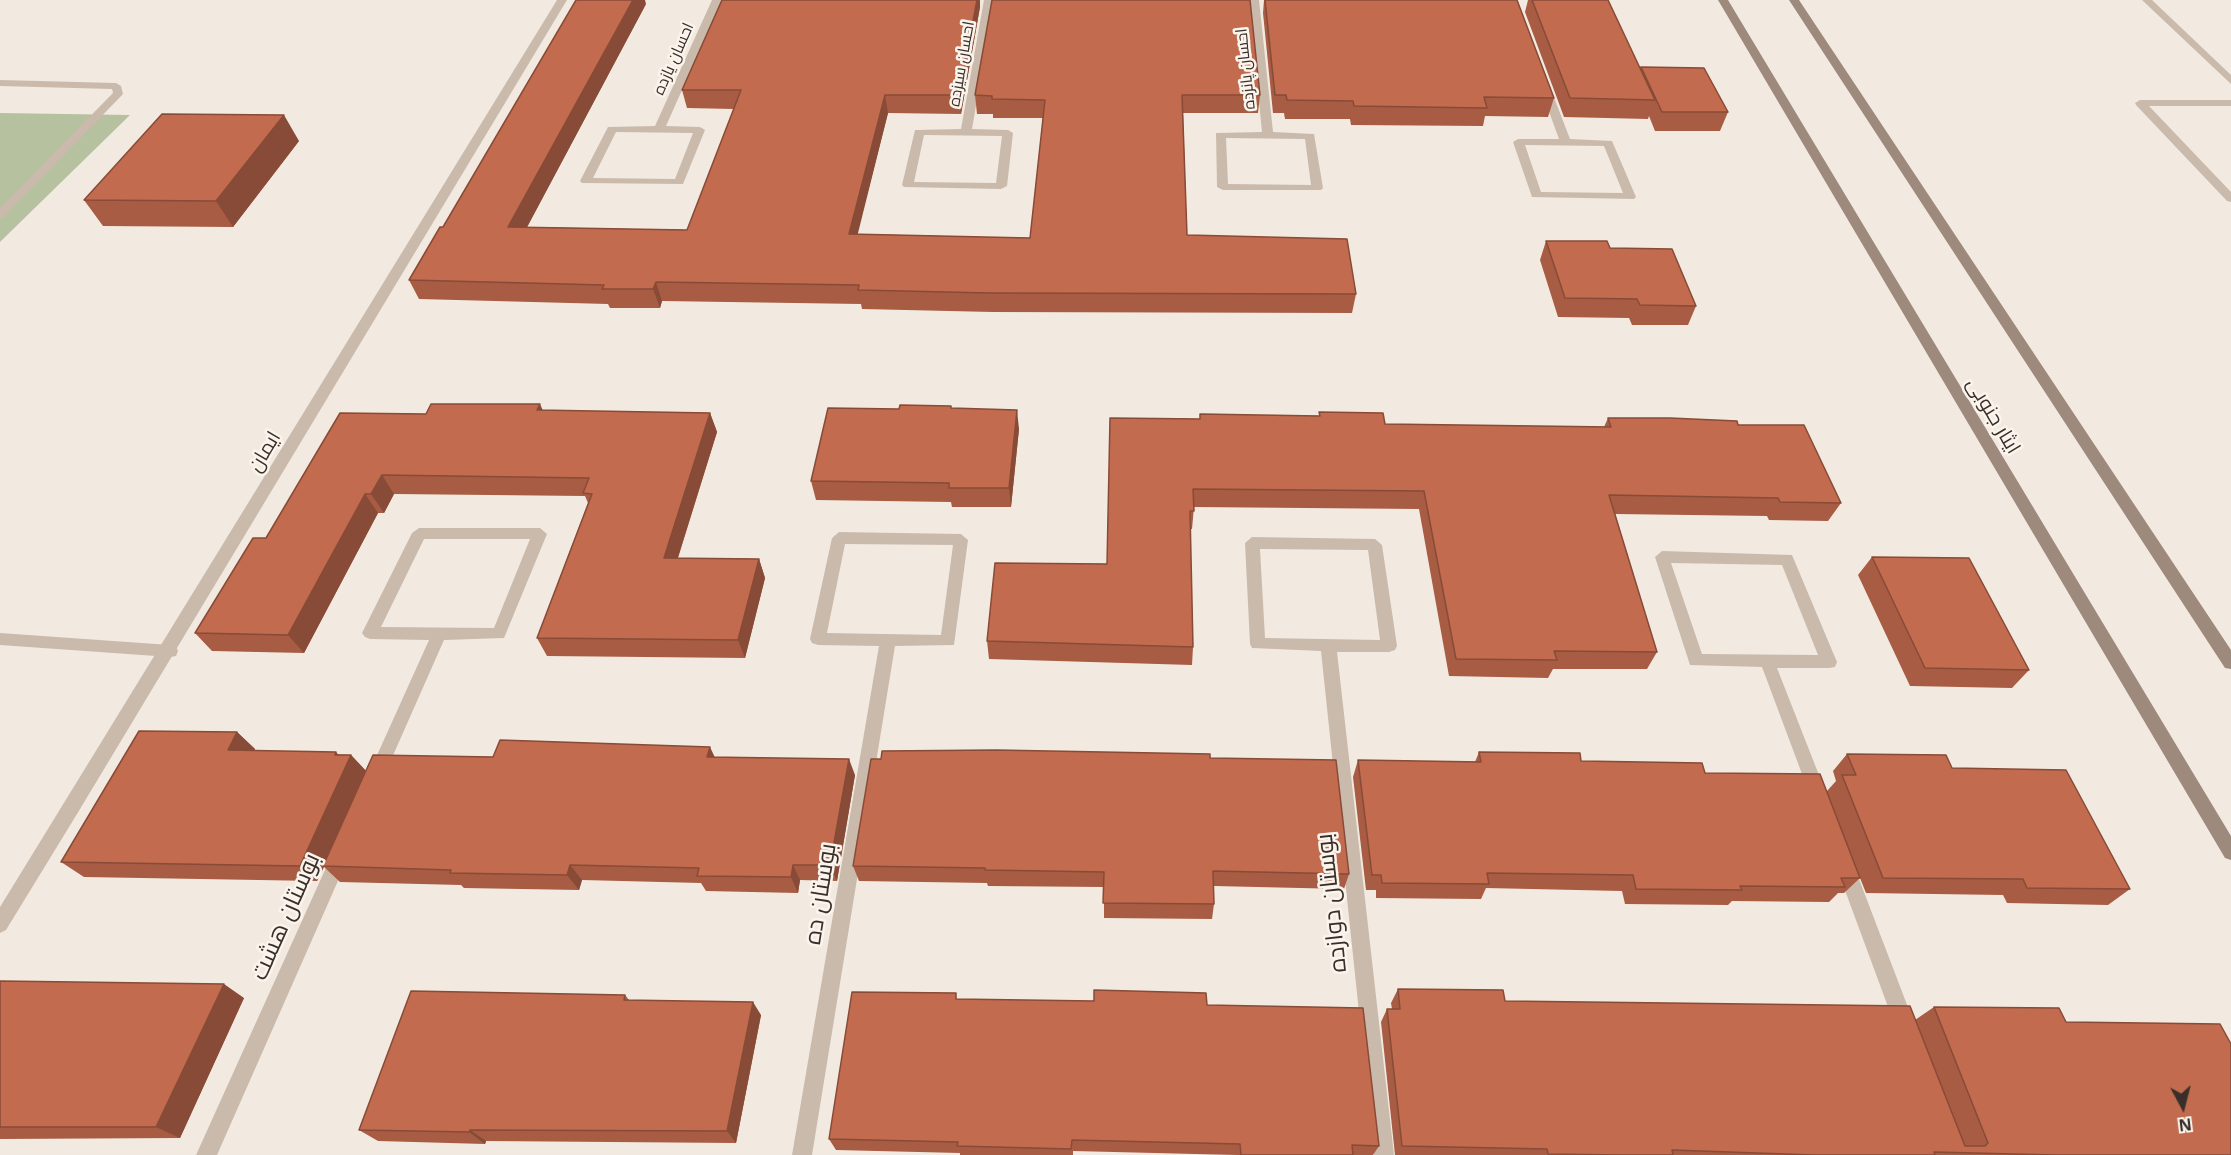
<!DOCTYPE html>
<meta charset="utf-8">
<style>
body{margin:0}
#map{position:relative;width:2231px;height:1155px;overflow:hidden;background:#f2eae0;font-family:"Open Sans",sans-serif}
canvas{display:block}
.north{position:absolute;left:2153px;top:1077px;width:60px;height:60px;-webkit-text-stroke:4px #faf4ec;paint-order:stroke;rotate:173deg;font-size:16px;font-weight:700;line-height:24px;text-align:center;color:#392f2a}
.north::after{content:'';display:block;margin:auto;width:21px;height:27px;background:#392f2a;clip-path:polygon(50% 0,100% 100%,50% 72%,0 100%)}
</style>
<div id="map">
<canvas width="2231" height="1155"></canvas>
<div class="north">N</div>
</div>
<script>
const context = document.querySelector('canvas').getContext('2d');
context.lineJoin = 'round';
function fill(path, color) { context.fillStyle = color; context.fill(path, 'evenodd'); }
function trace(path, color, width, dash) { context.strokeStyle = color; context.lineWidth = width; context.lineCap = dash ? 'butt' : 'round'; context.setLineDash(dash || []); context.stroke(path); }
function label(font, color, halo, rows, align = 'center') {
  context.font = font + ' "Open Sans",Cairo,sans-serif'; context.lineWidth = 5; context.setLineDash([]); context.textBaseline = 'middle'; context.strokeStyle = halo; context.fillStyle = color; for (const [text, x, y, turn = 0] of rows) {
    context.save(); context.translate(x, y); context.rotate((+turn || 0) * Math.PI / 180); context.textAlign = isNaN(turn) ? turn : align; if (halo) context.strokeText(text, 0, 0); context.fillText(text, 0, 0); context.restore();
  }
}
const green = new Path2D(`
 M0,113l130,2 -130,127z`);
const minor = new Path2D(`
 M712,0h10l-56,126 34,1 5,3 -22,54 -101,-1 -2,-2 28,-54 47,-1zM616,132l77,1 -18,46 -82,-1z
 M984,0h10l-22,129 36,1 5,3 -6,53 -6,3 -97,-2 -2,-2 13,-55 46,-1zM924,135l78,1 -6,47 -82,-1z
 M1249,0h10l14,132 41,2 9,54 -2,2h-98l-6,-3 -1,-54 46,-1zM1226,138l79,1 6,46 -83,-1z
 M2142,0h10l79,75v9z
 M0,80l116,3 5,3 2,8 -119,123 -4,1v-10l113,-115 -1,-4 -112,-3z
 M1545,84l5,3 20,52 42,2 24,56 -2,2 -102,-2 -19,-55 5,-3h41l-19,-52zM1525,145l79,1 19,47 -82,-1z
 M2140,100h91v6h-82l82,86v10l-4,-1 -91,-96 -1,-2z
 M419,528h121l7,6 -43,104 -60,2 -61,138 -6,2 -6,-2 -2,-5 60,-133 -59,-1 -5,-2 -3,-4 50,-100zM424,539h106l-36,89 -113,-1z
 M839,532l122,2 7,6 -14,105 -59,1 -83,509h-20l87,-509 -61,-1 -6,-2 -2,-4 22,-101zM845,544l108,1 -12,90 -114,-2z
 M1252,537l123,2 7,6 15,101 -2,4 -6,2h-52l57,503h-20l-53,-504 -69,-3 -2,-4 -5,-101zM1260,549l108,1 12,90 -115,-2z
 M1662,551l130,4 45,107 -2,5 -6,1h-52l49,125 -3,5 -6,3 -6,-3 -49,-131 -72,-2 -35,-108zM1671,563l111,2 36,90 -116,-1z
 M0,633l170,12 6,1 2,5 -2,5 -6,1 -170,-12z
 M340,848l6,2 3,6 -132,299h-21l138,-305z
 M1845,858l6,2 3,6 60,157 -3,7 -7,3 -7,-3 -3,-7 -58,-157 3,-6z`);
const tertiary = new Path2D(`
 M557,0h10l-490,814 -71,116 -6,3v-26z`);
const secondary = new Path2D(`
 M1718,0h10l503,836v24l-6,-2z
 M1789,0h10l432,650v19l-6,-1z`);
const wall = new Path2D(`
 M722,0h258v7l-19,107 -73,-1 -31,121 173,4 13,-120h-50v-4h-16l-2,-19h285l-2,18h-75l4,122 169,59 -4,19 -359,-1 -131,-3 -1,-5 -199,-3 -2,7h-50l-2,-4 -189,-5 -10,-19 34,-53 203,-223 -119,223 160,3 47,-121 -47,-1 -5,-18z
 M1264,0h253l37,98 -6,19 -63,-1 -2,10 -132,-1 -1,-6h-65l-1,-6h-11l-10,-100z
 M1528,0h80l32,70 1,-3 87,45 -8,19h-65l-6,-15 -1,3 -84,-2 -39,-105z
 M299,141l-66,86 -130,-1 -19,-26z
 M1546,241l64,7 86,58 -8,19h-56l-3,-7 -71,-1 -18,-57z
 M951,408l68,21 -8,78h-59l-1,-5 -135,-2 -5,-19 88,-72z
 M543,411l167,2 7,19 -39,126 81,1 6,19 -20,80 -198,-2 -10,-18 51,-135 -3,-7 -191,-2 -10,19h-6l-74,140 -92,-2 -17,-18 71,-95 160,-124z
 M1319,412l66,12 219,3 4,-9 130,7 103,78 -13,18 -59,-1 -2,-4 -152,-2 42,138 -10,17h-94l-5,9 -99,-2 -30,-167 -225,-2 -2,22h-2l3,118 -1,18 -203,-6 -2,-18 120,-77 93,-145 119,-3z
 M1872,557l157,113 -17,18 -102,-2 -52,-111z
 M237,732l18,17 -1,2 97,4 15,16 127,-14h222l140,18 -18,106 -37,-1 -2,13 -92,-2 -5,-8 -119,-3 -3,10 -115,-2 -3,-3 -121,-3 -16,-15 -7,14 -233,-4 -23,-15z
 M1479,752l226,21 122,18 9,-10 -3,-10 14,-17 105,14 178,121 -22,16 -101,-2 -4,-8 -137,-2 -6,-15 -16,15h-6l-9,9 -97,-1 -4,4 -103,-1 -3,-13 -136,-3 -5,11 -105,-1v-8h-10l-13,-113 5,-17 117,2z
 M1210,758l139,116 -5,15 -130,-3v18l-2,15 -108,-1v-31l-116,-1 -1,-3 -128,-2 -6,-15z
 M0,981l244,17 -64,140 -180,1z
 M1398,989l107,12 410,19 19,-13 132,15 165,133h-836l-14,-133 6,-13h5l-1,-6z
 M625,995l4,5 132,15 -25,128 -250,-2 -1,3 -107,-3 -19,-11z
 M958,999l249,6 172,141 -6,9h-136l-164,-4v4h-113v-2l-124,-3 -7,-11z`);
const shadedWall = new Path2D(`
 M633,0h12l1,4 -129,242 -9,-19z
 M977,0h3v7l-19,107 -2,-19z
 M885,95l3,18 -35,140 -4,-19z
 M284,115l15,26 -66,86 -17,-26z
 M656,282l6,19 -2,7 -7,-19z
 M540,404l9,20 -12,-14z
 M1017,410l2,19 -8,78 -2,-19z
 M710,413l7,19 -45,144 -8,-18z
 M382,475l12,19 -10,19 -13,-19z
 M365,494l13,19 -74,140 -16,-18z
 M759,559l6,19 -20,80 -7,-18z
 M237,732l18,17 -10,18 -17,-17z
 M710,747l8,17 -11,-7z
 M336,752l11,12 4,-9 16,17 -50,109 -17,-15z
 M849,759l6,16 -18,106 -7,-16z
 M570,865l12,15 -3,10 -12,-15z
 M793,865l7,15 -2,13 -7,-16z
 M224,984l20,14 -64,140 -24,-11z
 M753,1002l8,13 -25,128 -9,-12z
 M470,1130l16,11 -1,3 -16,-12z`);
const building = new Path2D(`
 M576,0h57l-125,227 179,3 54,-140h-59l40,-90h255l-18,95h-74l-36,139 181,4 15,-138 -53,-1v-3l-17,-1 17,-95h258l10,95h-78l5,140 160,4 9,55 -365,-1 -133,-3 1,-5 -203,-3 -3,7h-51l2,-4 -195,-5 31,-53h3z
 M1265,0h252l37,98 -70,-1 3,11 -133,-2 -1,-5 -66,-1 -1,-5h-11z
 M1532,0h76l47,100 -85,-2z
 M1641,67l63,1 24,44h-66z
 M162,114l122,1 -68,86 -132,-1z
 M1546,241h61l3,7 62,1 24,57 -56,-1 -3,-6 -72,-1z
 M431,404h109l-3,6 173,3 -46,145 95,1 -21,81 -201,-2 55,-144 -9,-1 6,-15 -207,-3 -11,19h-6l-77,141 -93,-2 58,-95h13l74,-125 86,1z
 M900,405l51,1v2l66,2 -8,78h-60v-5l-138,-2 17,-73 71,1z
 M1319,412l64,1 2,11 226,3 -3,-9h62l67,3 1,4h66l37,78 -61,-1 -2,-4 -169,-3 48,157 -103,-1 3,9 -101,-1 -32,-168 -231,-2 1,22h-4l3,136 -206,-6 8,-78 112,1 3,-146 90,1v-5l120,2z
 M1872,557l97,1 60,112 -104,-2z
 M139,731l98,1 -9,18 108,2 -1,3h16l-51,111 -239,-4z
 M500,740l210,7 -3,10 142,2 -19,106h-37l-2,12 -94,-1 2,-8 -129,-3 -3,10 -117,-2 1,-3 -128,-4 50,-111 120,2z
 M996,750l214,4v4l126,2 13,114 -136,-3 1,33 -111,-1 1,-31 -119,-2v-2l-132,-2 18,-107h10l1,-8z
 M1479,752l101,1 1,8 121,2 3,10 115,1 40,104h-19l4,9 -105,-1 2,4 -106,-1 -3,-14 -146,-2 2,11 -107,-1 -1,-8h-9l-14,-115 123,2z
 M1847,754l99,1 6,13 114,2 64,119 -103,-1 -4,-9 -140,-1 -41,-103h14z
 M0,981l224,3 -68,143h-156z
 M1398,989l105,1 2,11 405,5 55,140h20l3,-3 -54,-136 125,1 7,14 154,2 11,20v111h-176l-121,-3 1,3h-121l-142,-5 1,5h-53l-72,-1 -1,-5 -145,-3 -15,-137h13z
 M1094,990l112,3 1,12 156,3 16,138 -27,-1 1,10h-112l-1,-11 -168,-4 -1,9 -114,-3 1,-4 -129,-3 23,-147 104,1v6l138,2z
 M411,991l214,4 -1,5 129,2 -26,129 -257,-1 -1,2 -110,-2z`);
const farStreetnames = [
 ["احسان یازده",674,59,-66],
 ["احسان سیزده",962,64,-80],
 ["احسان پانزده",1246,69,-96]
];
const streetNames = [
 ["ایثار جنوبی",1993,416,59],
 ["ایمان",265,452,-59]
];
const nearStreetnames = [
 ["بوستان ده",821,894,-81],
 ["بوستان دوازده",1332,903,-96],
 ["بوستان هشت",286,917,-66]
];
fill(green, '#b6c1a0');
fill(minor, '#cabaac');
fill(tertiary, '#cabaac');
fill(secondary, '#9e897d');
fill(wall, '#a75c43');
fill(shadedWall, '#884b37');
fill(building, '#c26b4e');
trace(building, '#884b37', 1.5);
label('16px', '#392f2a', '#faf4ec', farStreetnames);
label('20px', '#392f2a', '#faf4ec', streetNames);
label('24px', '#392f2a', '#faf4ec', nearStreetnames);
</script>
